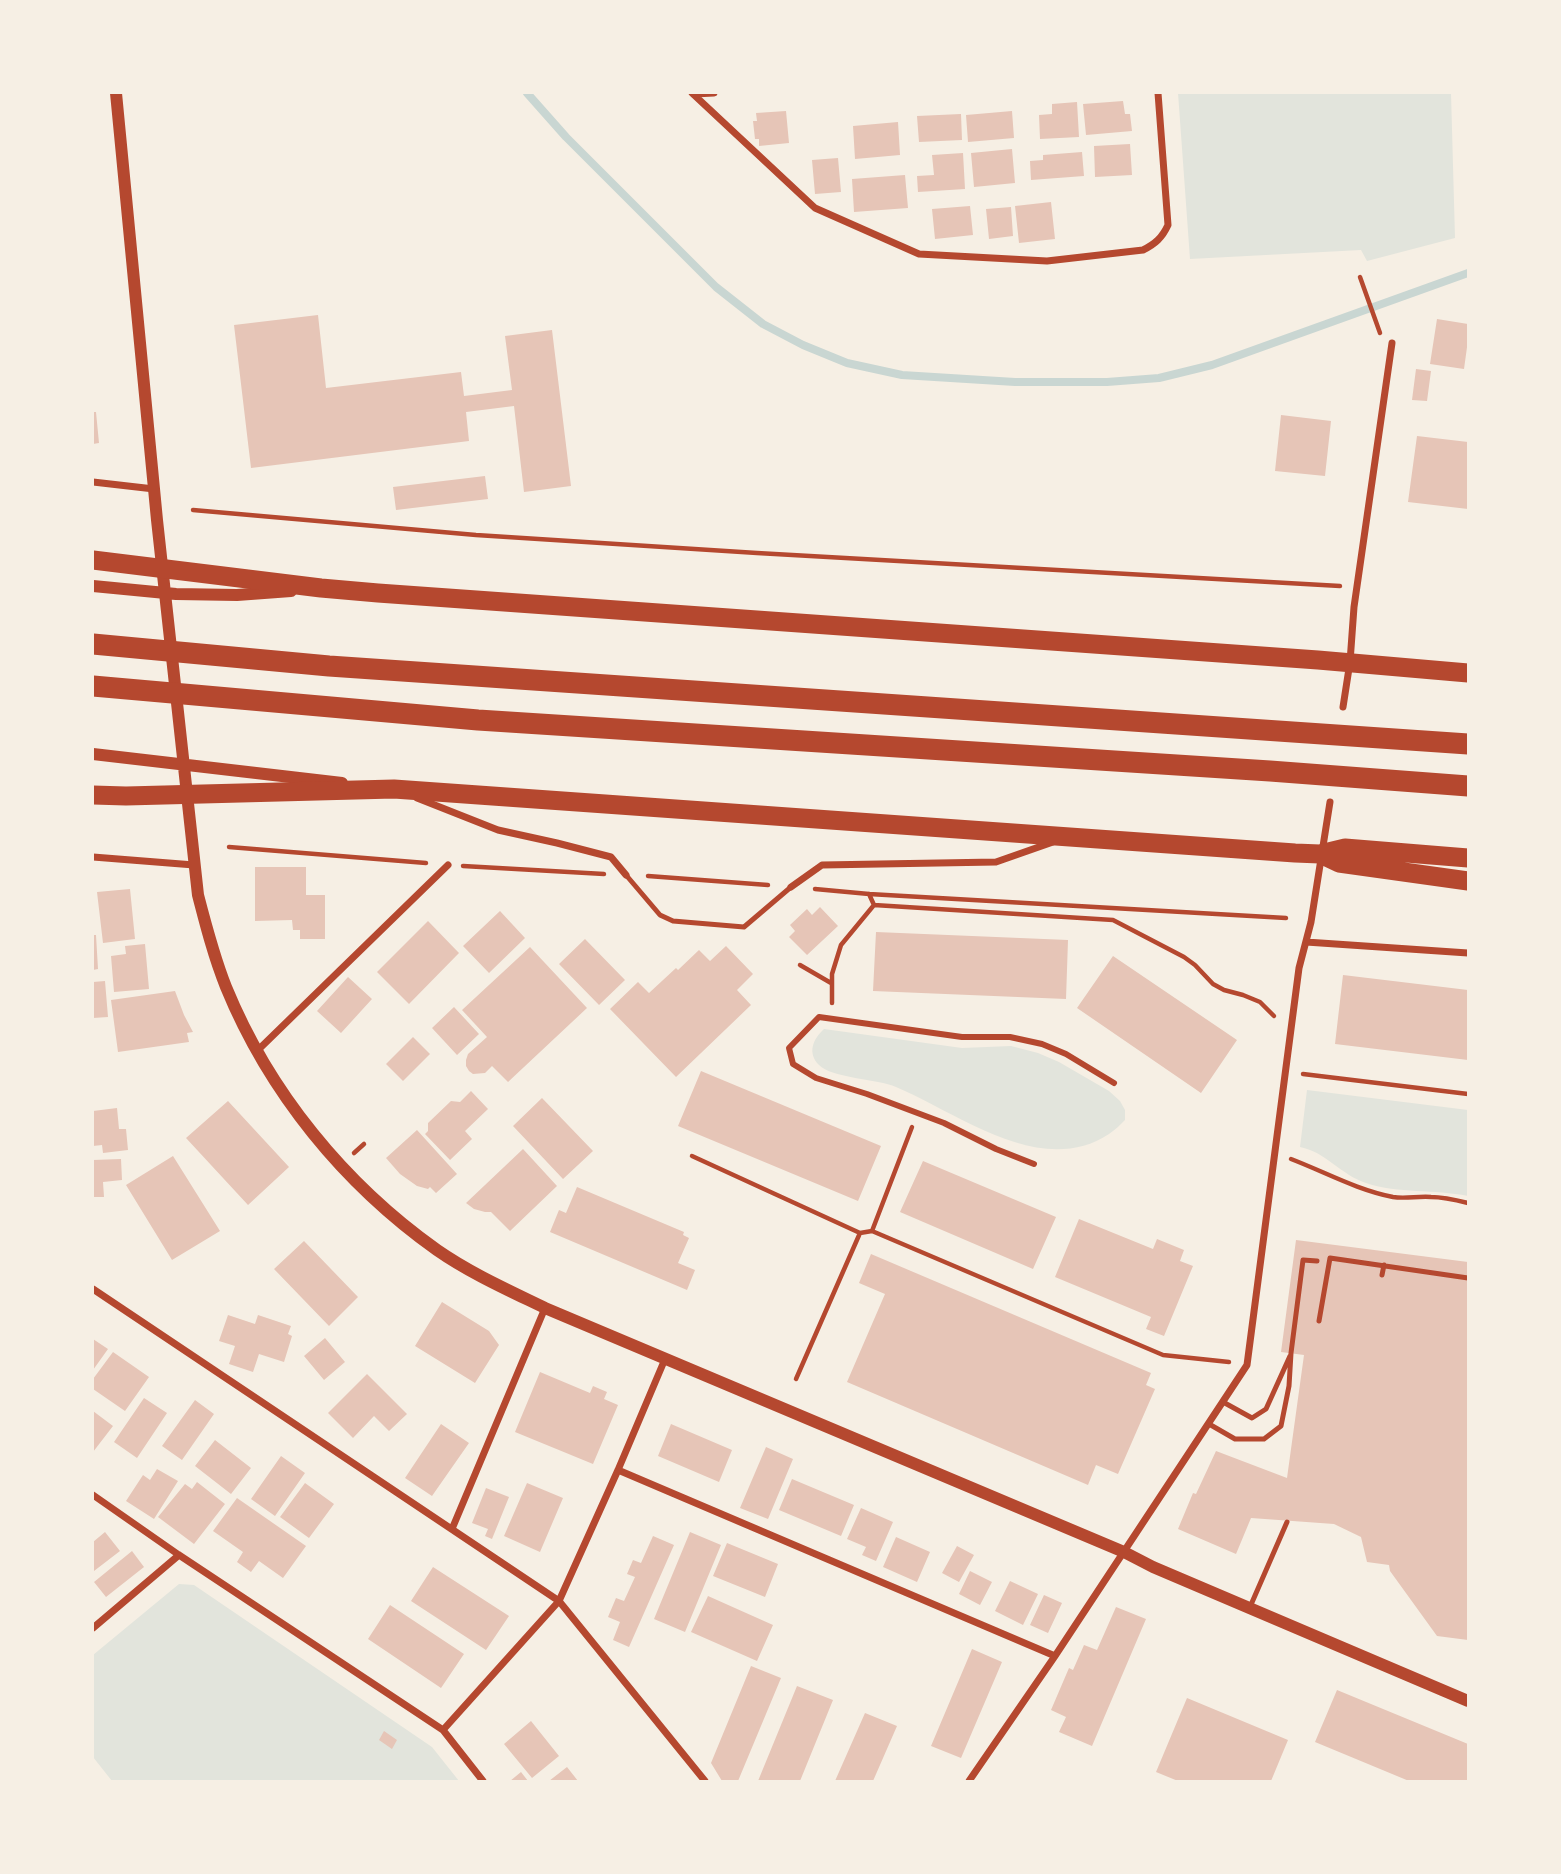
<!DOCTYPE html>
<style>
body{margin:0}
#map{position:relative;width:1561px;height:1874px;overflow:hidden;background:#f6efe4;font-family:Quicksand,sans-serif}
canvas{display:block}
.frame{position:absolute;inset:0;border:94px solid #f6efe4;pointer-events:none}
</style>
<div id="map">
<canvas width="1561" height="1874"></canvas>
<div class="frame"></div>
</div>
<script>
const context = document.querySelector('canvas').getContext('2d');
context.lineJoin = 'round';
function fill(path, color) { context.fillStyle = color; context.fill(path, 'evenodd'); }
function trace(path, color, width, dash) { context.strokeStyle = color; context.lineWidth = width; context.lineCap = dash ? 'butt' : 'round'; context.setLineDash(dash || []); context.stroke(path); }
const green = new Path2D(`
 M1178,93h273l4,145 -88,23 -6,-11 -171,9z
 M824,1029l138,19 49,-2 27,7 21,9 50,29 11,10 5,9v10c-5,5 -10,10 -16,14 -68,45 -151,-21 -213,-47 -18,-8 -65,-9 -77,-22 -12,-12 -6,-26 5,-36z
 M1307,1090l161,20v86c-34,-7 -69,-2 -102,-13 -25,-8 -40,-31 -66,-36z
 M179,1584l15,1 238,162 27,34h-347l-19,-24v-102z`);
const stream = new Path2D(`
 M527,93l39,44 150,150 47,37 40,21 44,18 55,12 113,7h92l52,-4 53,-13 256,-92`);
const building = new Path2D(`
 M1123,101l2,13h5l2,17 -46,4 -3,-31z
 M1077,102l2,35 -39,2 -1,-24 13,-1v-10z
 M786,111l3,32 -30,3v-7h-4l-2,-18h4l-1,-8z
 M1012,111l2,27 -46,4 -2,-27z
 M961,114l1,26 -43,2 -2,-26z
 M898,122l2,33 -45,4 -2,-33z
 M1130,144l2,31 -37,2 -1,-31z
 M1012,149l3,34 -41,4 -3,-34z
 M1082,152l2,24 -53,4 -1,-19 13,-1v-5z
 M963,153l2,36 -47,3 -1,-16 17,-1 -2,-20z
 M838,158l3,34 -26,2 -3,-34z
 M905,175l3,33 -54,4 -2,-33z
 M1051,202l4,37 -36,4 -4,-37z
 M970,206l3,29 -38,4 -3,-30z
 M1011,207l2,29 -24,3 -3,-30z
 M318,315l8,73 135,-16 3,24 48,-6 -7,-54 47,-6 19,156 -47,6 -10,-86 -48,6 3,29 -218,27 -17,-143z
 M1437,319l31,5v16l-4,29 -34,-5z
 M1416,369l15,2 -4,30 -15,-1z
 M93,412h3l3,31 -6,1z
 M1281,415l50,6 -6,55 -50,-5z
 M1417,436l51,6v67l-60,-7z
 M485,476l3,23 -92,11 -3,-23z
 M255,867h51v28h19v44h-25v-9h-7l-1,-10 -37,1z
 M130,889l5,50 -32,4 -6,-51z
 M820,907l18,19 -31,29 -18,-18 6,-6 -5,-6 17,-16 5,6z
 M500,911l25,27 -36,35 -26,-27z
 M428,921l31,32 -50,51 -32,-32z
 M876,932l192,8 -2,59 -193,-8z
 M93,935h3l2,34 -5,1z
 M585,939l40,41 -26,25 -40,-41z
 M145,944l4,45 -35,3 -3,-36 15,-2 -1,-8z
 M726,946l27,28 -16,16 14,15 -75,72 -66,-68 28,-27 11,11 27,-25 2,2 21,-20 11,11z
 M530,947l57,61 -79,74 -16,-16 -7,7 -12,1 -4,-3 -3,-5v-6l2,-6 19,-17 -25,-27z
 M1113,956l124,84 -36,53 -124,-85z
 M1343,975l125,15v70l-133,-16z
 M348,977l24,22 -31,34 -24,-22z
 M105,981l3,36 -15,1v-36z
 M175,991l9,24 9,17 -6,1 2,9 -71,10 -7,-52z
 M454,1007l25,27 -22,21 -25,-27z
 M413,1037l17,17 -27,27 -17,-17z
 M701,1071l180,75 -23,55 -180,-75z
 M471,1091l17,18 -23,22 7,8 -22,21 -25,-26 3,-3v-8l23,-22 9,1z
 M542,1098l51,53 -30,28 -50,-53z
 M228,1101l61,66 -41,38 -62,-67z
 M117,1108l2,21h7l2,21 -25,3 -1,-8 -9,1v-35z
 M417,1130l40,44 -21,19 -6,-6 -2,2 -11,-3 -17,-12 -14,-16z
 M523,1149l34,37 -47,45 -19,-19h-6l-11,-3 -8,-6z
 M173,1156l47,75 -48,29 -46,-75z
 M121,1159l1,21 -19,2 1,15h-11v-37z
 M923,1161l133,56 -23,52 -133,-57z
 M577,1187l107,45 -1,3 6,3 -11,25 17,7 -8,20 -137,-58 9,-22 7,3z
 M1079,1219l74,30 4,-10 27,11 -4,11 13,5 -29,70 -18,-7 5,-12 -96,-40z
 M1296,1240l172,22v378l-31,-4 -47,-65 -1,-6 -22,-3 -6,-25 -27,-13 -83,-6 -15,36 -58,-25 15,-36 3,1 20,-43 71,27 17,-123 -23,-3z
 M304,1241l54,56 -29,29 -55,-57z
 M871,1254l280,119 -5,12 9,4 -37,85 -22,-9 -8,20 -241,-103 38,-88 -26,-11z
 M442,1302l47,29 10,14 -24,38 -60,-37z
 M228,1315l27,9 3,-9 33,11 -3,8 4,2 -8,26 -25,-8 -6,18 -24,-8 6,-18 -16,-5z
 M325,1338l20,24 -21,18 -20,-24z
 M93,1339l15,10 -15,21z
 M113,1352l36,25 -24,34 -32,-22v-10z
 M540,1372l50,21 3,-7 14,6 -3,7 14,6 -25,59 -78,-32z
 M367,1374l40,40 -18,17 -15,-15 -21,22 -25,-25z
 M144,1398l23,15 -30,45 -23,-16z
 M195,1400l19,14 -32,46 -20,-14z
 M93,1411l20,15 -20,26z
 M441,1424l28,19 -37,53 -27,-18z
 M671,1424l61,26 -13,32 -61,-26z
 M215,1440l36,28 -20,26 -36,-28z
 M766,1447l27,12 -25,60 -28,-11z
 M281,1456l24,17 -30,43 -24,-17z
 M157,1469l21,12 -24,38 -28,-18 17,-26 7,5z
 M792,1479l62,26 -13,31 -62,-26z
 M197,1482l28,22 -31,40 -36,-27 27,-33 7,5z
 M305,1483l29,21 -25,34 -29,-21z
 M527,1483l36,15 -23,54 -36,-16z
 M486,1488l23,9 -17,42 -7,-3 3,-7 -16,-6z
 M237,1498l69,48 -23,32 -24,-17 -8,11 -14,-10 6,-10 -30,-21z
 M861,1508l32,14 -17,39 -14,-6 4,-8 -19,-8z
 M105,1532l15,19 -26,20 -1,-29z
 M690,1532l31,13 -36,87 -31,-13z
 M653,1536l21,9 -45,102 -16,-7 7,-18 -12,-5 8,-19 8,3 11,-24 -8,-3 6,-14 8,3z
 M896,1537l34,15 -13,30 -34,-15z
 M727,1543l51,21 -13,33 -52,-21z
 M957,1546l17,9 -15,27 -17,-9z
 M132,1551l12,16 -38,30 -12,-15z
 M433,1567l76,49 -23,34 -75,-49z
 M970,1571l22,11 -12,23 -21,-11z
 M1010,1581l28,13 -15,31 -28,-14z
 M1044,1595l18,8 -14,30 -18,-8z
 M708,1596l65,29 -16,36 -66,-29z
 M390,1605l74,49 -23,34 -73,-49z
 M1116,1607l30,12 -54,127 -33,-14 7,-15 -15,-7 18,-42 4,2 11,-25 13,5z
 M972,1649l30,13 -41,96 -30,-12z
 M751,1666l30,12 -43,103h-16l-11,-18z
 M797,1686l36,14 -33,81h-42z
 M1337,1690l131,54v37h-59l-94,-39z
 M1187,1698l101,42 -17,41h-93l-22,-9z
 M865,1713l32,13 -24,55h-38z
 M531,1721l28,35 -27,22 -28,-34z
 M384,1731l13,9 -5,9 -13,-9z
 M567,1767l11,14h-29z
 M521,1772l7,9h-18z`);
const path = new Path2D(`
 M1360,277l20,56
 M193,510l283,25 281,18 583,33
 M229,847l197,16
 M463,866l141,8
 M648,876l120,9
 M815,889l54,5 417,24
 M869,894l5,11 239,15 71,37 11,8 18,19 11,6 19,5 17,7 14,14
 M800,965l31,18
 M832,1003v-29l9,-29 33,-40
 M1303,1074l165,20
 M354,1153l10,-9
 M692,1156l168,77 12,-2 291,124 66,7
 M1291,1159c34,13 66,31 102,38 12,2 25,-1 38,0 13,0 25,3 37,6
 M872,1231l40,-104
 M796,1379l64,-146`);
const service = new Path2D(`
 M626,875l34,40 13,6 71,6 47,-40
 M1382,1275l2,-10
 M1319,1321l11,-63 138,20
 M1223,1402l29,16 14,-9 24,-53
 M1209,1424l26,15h29l17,-13 8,-40 2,-33 12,-93 14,1
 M1250,1607l37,-85`);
const pedestrian = new Path2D(`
 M1034,1164l-38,-15 -52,-26 -77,-29 -51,-16 -23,-14 -4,-16 30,-31 143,20h48l32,7 24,10 48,29`);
const minor = new Path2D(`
 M692,93l123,115 104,46 128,7 96,-11c12,-6 19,-12 25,-25l-10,-132
 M694,94l20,-1
 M93,482l61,7
 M1343,707l7,-45 4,-55 38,-264
 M417,798l81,32 59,13 54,14 15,18
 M93,857l101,8
 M791,887l31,-22 174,-3 57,-20
 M1306,942l162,11
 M257,1051l191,-186
 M93,1289l466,312 146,180
 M618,1470l437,186
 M93,1495l86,60 264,175 40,51
 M452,1529l93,-221
 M93,1628l86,-73
 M443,1730l116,-129 59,-131 47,-111
 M969,1781l86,-125 192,-291 52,-397 12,-46 19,-120`);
const tertiary = new Path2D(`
 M116,93l41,427 41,375c8,31 16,62 28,92 43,105 118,197 211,263 33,23 71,40 108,58l579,244 29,15 315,134
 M93,586l83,8 61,1 54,-4
 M93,754l249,29`);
const trunk = new Path2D(`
 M93,560l228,28 57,5 940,67 150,13
 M93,795l33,1 268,-7 901,64 25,1 25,-6 123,10
 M1320,854l19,9 129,18`);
const motorway = new Path2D(`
 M93,644l236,22 1139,78
 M93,686l385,34 792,51 198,15`);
fill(green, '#e2e4dc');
trace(stream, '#c9d6d2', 8);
fill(building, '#e6c5b7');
trace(path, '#b5482f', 4.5);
trace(service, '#b5482f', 5);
trace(pedestrian, '#b5482f', 6);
trace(minor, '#b5482f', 7);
trace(tertiary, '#b5482f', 12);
trace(trunk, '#b5482f', 19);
trace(motorway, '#b5482f', 21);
</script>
